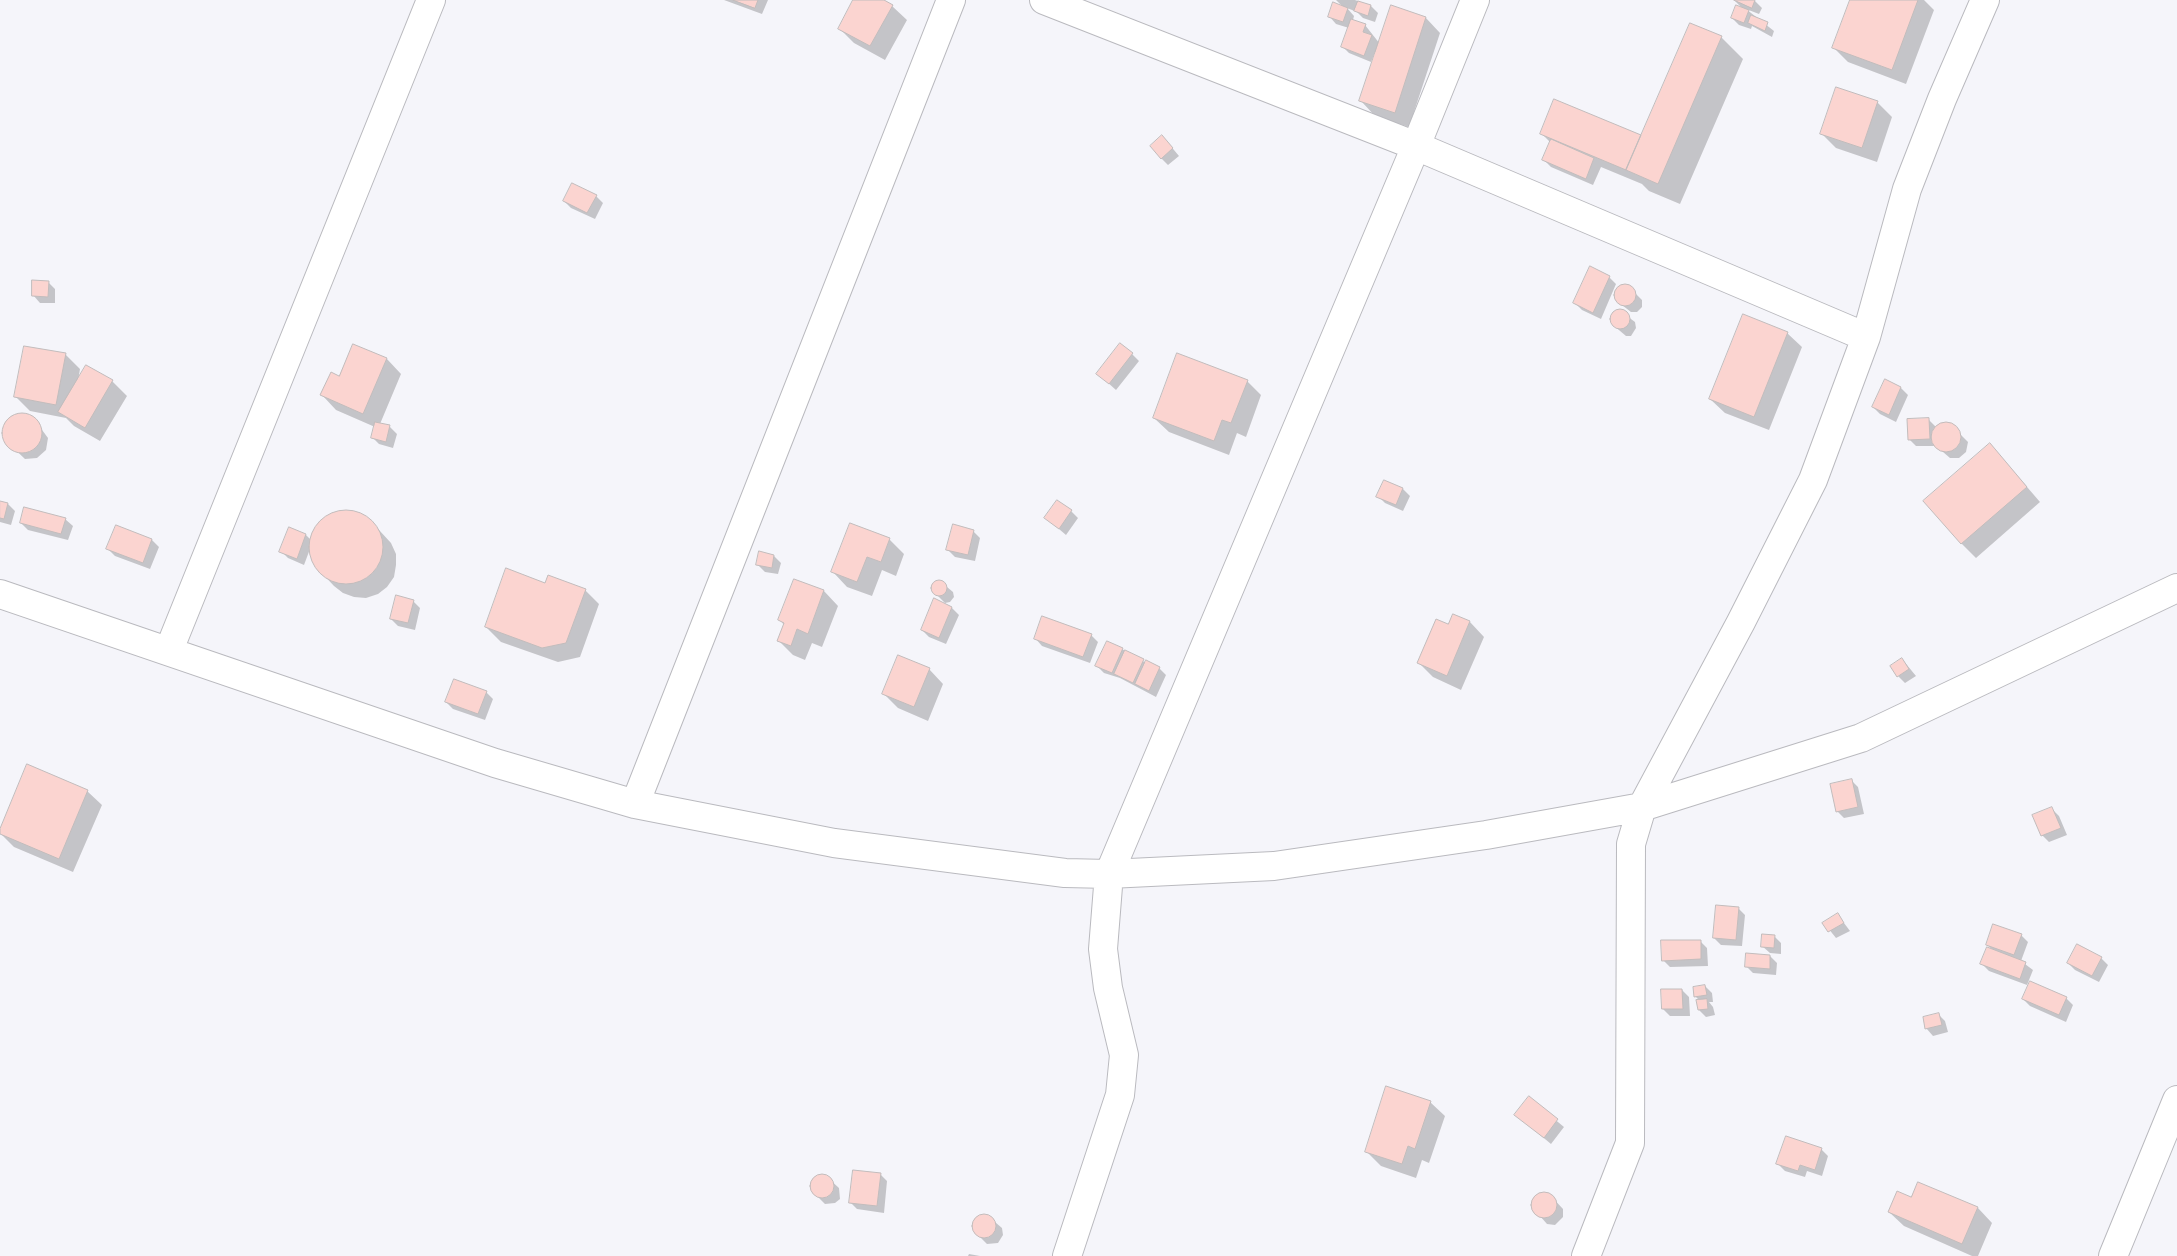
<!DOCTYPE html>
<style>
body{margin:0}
canvas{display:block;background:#f5f5fa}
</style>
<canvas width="2177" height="1256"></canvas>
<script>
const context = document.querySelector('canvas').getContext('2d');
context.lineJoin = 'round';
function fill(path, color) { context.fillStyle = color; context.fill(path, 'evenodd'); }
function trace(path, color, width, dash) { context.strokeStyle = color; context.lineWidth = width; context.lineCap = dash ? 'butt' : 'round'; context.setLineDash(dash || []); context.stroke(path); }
const shadow = new Path2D(`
 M724,0h44l-6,14z
 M855,0h26l11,6 15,14 -22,40 -31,-17 -14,-14z
 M1336,0h19l16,6 7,7 -3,9 -12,-4 -6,-6 -10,-4 7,8 -1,4 12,5 15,19 12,-37 34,11 14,15 -31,94 -34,-11 -14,-15 16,-48 -2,-1 -4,10 -22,-9 -7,-7 7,-18 -13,-4 -7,-8 15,-8z
 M1851,0h73l10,10 -28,74 -58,-22 -15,-15z
 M1735,1h20l7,7 -3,6 -13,-5 28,22 -2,6 -20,-11 -1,3 -12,-4 -7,-7 12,-8z
 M1721,37l22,22 -63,145 -31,-13 -7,-7 -41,-17 -8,18 -42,-18 -7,-7 7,-17 -10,-10 101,4z
 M1877,102l15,15 -15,45 -41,-14 -15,-15z
 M1169,144l10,12 -11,9 -7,-7z
 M596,196l7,7 -8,16 -24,-11 -7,-7z
 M1609,277l7,7 -15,35 -19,-9 -7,-7z
 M48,282l7,7v14h-15l-7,-8z
 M1621,286h7l14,14v7l-5,5h-6l-13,-10 -3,-9z
 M1619,310l16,12 1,6 -5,8h-5l-13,-11 -2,-7z
 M1787,333l15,14 -33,83 -44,-17 -15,-14z
 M353,345l34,14 14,15 -21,50 10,3 7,7 -4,14 -14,-4 -7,-7 3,-10 -39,-17 -14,-15 18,-17z
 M1132,354l7,7 -23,29 -18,-16z
 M66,355l14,14 -2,12h34l15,15 -27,45 -26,-15 -8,-8 -36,-7 -15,-15z
 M1247,381l14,14 -15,42 -9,-4 -8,22 -60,-23 -15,-14z
 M1886,381l15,7 7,7 -12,27 -16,-8 -7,-7z
 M16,416h13l5,3 14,19 -2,12 -9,8 -12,1 -20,-19 -1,-12z
 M1929,420l7,7v5l3,-6 12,-1 17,17 -2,10 -7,6h-9l-14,-12h-20l-7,-7z
 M1990,444l50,58 -64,56 -15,-15z
 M1403,489l7,7 -7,15 -18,-8 -7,-7z
 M0,502l8,2 7,7 -4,14 -11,-3z
 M347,511l11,2 11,6 22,24 5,11v11l-2,12 -7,10 -9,7 -12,4 -12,-1 -11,-4 -9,-7 -15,-16 -7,-10 -2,-11 -6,16 -16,-7 -7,-7 25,-16 5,5 6,-14 19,-14z
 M1071,511l7,7 -12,17 -20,-17z
 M65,519l8,7 -5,14 -40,-10 -7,-7z
 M850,525l40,15 14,14 -8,22 -14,-6 -10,26 -25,-9 -14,-15z
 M117,527l35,13 7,7 -9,22 -35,-13 -7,-7z
 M973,531l7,7 -5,23 -20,-4 -7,-7z
 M774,556l7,7 -3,11 -13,-2 -7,-7z
 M795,580l29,11 14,15 -16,41 -10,-4 -7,17 -12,-5 -15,-15 6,-15 -4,-5z
 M937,582h4l12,10 1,5 -4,5 -5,1 -12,-12 -1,-4z
 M585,590l14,14 -19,53 -22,5 -57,-20 -15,-15z
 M934,600l18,8 7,7 -13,29 -17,-7 -7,-7z
 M413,601l7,7 -5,22 -17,-4 -7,-7z
 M1453,616l17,6 14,15 -23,53 -28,-13 -14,-14 30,-37z
 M1091,635l7,7 -8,21 -48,-17 -7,-8z
 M1122,649l24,14 13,5 7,7 -10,22 -36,-19 -16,-5 -7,-7z
 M1902,659l14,17 -11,7 -7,-7z
 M929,669l14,15 -15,37 -30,-13 -15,-15z
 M486,692l7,7 -8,21 -32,-11 -7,-7z
 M1851,780l7,7 6,27 -20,4 -7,-7z
 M87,791l15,14 -29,67 -59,-25 -14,-14z
 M2052,809l7,7 8,19 -18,7 -7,-7z
 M1738,908l7,7 -3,31 -21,-1 -7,-7z
 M1838,915l12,16 -14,7 -12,-15z
 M2021,935l7,7 -7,19 12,9 -6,15 -38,-14 -7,-7 12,-13 -7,-6z
 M1774,936l7,7v11l-11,-1 -8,-7z
 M1700,941l7,7 1,18 -38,1 -7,-7z
 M2078,945l23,13 7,7 -9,17 -24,-12 -7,-7z
 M1770,956l7,7 -1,12 -23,-2 -7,-7z
 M1705,986l7,7 1,9h-4l4,5 2,8 -9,2 -7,-7 1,-9 -5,-5z
 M1682,990l7,7 1,19h-20l-7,-7z
 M2066,998l7,7 -7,17 -36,-16 -7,-7z
 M1938,1014l7,7 3,11 -15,4 -7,-8z
 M1529,1098l35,29 -13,17 -35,-29z
 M1430,1102l15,14 -16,47 -7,-3 -6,18 -35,-12 -15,-15z
 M1821,1149l7,7 -6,20 -15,-5 -2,6 -20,-6 -7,-7z
 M880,1174l7,7 -3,32 -27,-4 -7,-7z
 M818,1175l8,1 13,12 1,11 -5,4 -10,1 -13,-13 -1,-7z
 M1919,1183l59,25 14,15 -14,33h-6l-68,-30 -15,-14 23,-13z
 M1542,1193l8,2 13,14v8l-8,8 -8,-1 -15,-17 1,-7z
 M988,1216l14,12 1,7 -5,8 -11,1 -12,-12 -2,-8 4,-7z
 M969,1254l11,2h-12z`);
const building = new Path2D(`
 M733,0h25l-3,8z
 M853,0h31l9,5 -23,41 -32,-17z
 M1734,0h21l-3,8z
 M1850,0h68l-26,70 -60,-22z
 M1358,1l13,4 -3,11 -14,-5z
 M1333,2l15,6 -5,14 -15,-5z
 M1391,5l35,12 -31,96 -36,-12z
 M1736,5l13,5 -5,13 -13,-5z
 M1751,15l17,7 -3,9 -17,-8z
 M1351,19l15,5 -3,8 9,3 -8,21 -23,-9z
 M1690,23l32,13 -64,148 -32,-14z
 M1836,87l42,14 -16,47 -42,-14z
 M1554,99l87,36 -15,35 -86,-36z
 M1162,135l11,13 -12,11 -11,-13z
 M1551,139l43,19 -8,21 -44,-19z
 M572,183l25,12 -10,18 -24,-12z
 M1590,266l20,10 -17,37 -20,-10z
 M32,280l17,1 -1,16 -16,-1z
 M1614 295a11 11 0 1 1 22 0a11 11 0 1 1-22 0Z
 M1610 319a10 10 0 1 1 20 0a10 10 0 1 1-20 0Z
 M1743,314l45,18 -34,85 -45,-18z
 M1120,343l13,10 -24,31 -13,-10z
 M353,344l34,14 -24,56 -43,-19 11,-23 8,4z
 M24,346l42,7 -10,52 -42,-8z
 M1177,353l71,27 -17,43 -9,-3 -8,21 -61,-23z
 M86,365l27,15 -28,48 -27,-16z
 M1885,379l16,8 -12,28 -17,-8z
 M2 433a20 20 0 1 1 40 0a20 20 0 1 1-40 0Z
 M1929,418l1,21 -22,1 -1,-21z
 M375,422l15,3 -4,17 -15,-4z
 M1931 437a15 15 0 1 1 30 0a15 15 0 1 1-30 0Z
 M1990,443l37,44 -66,57 -38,-43z
 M1384,480l19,8 -7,17 -20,-8z
 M1057,500l15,10 -13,19 -15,-11z
 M0,501l8,2 -4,16 -4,-1z
 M24,507l42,11 -5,16 -41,-11z
 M309 547a37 37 0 1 1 74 0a37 37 0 1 1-74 0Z
 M850,523l40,15 -9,24 -14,-5 -10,25 -26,-10z
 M953,524l21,6 -6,25 -22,-5z
 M116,525l36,14 -9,24 -37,-14z
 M289,527l17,7 -9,25 -18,-7z
 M759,551l15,4 -2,13 -16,-3z
 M506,568l39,15 3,-8 38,14 -20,54 -24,5 -57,-21z
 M794,579l30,11 -16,44 -11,-5 -6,17 -14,-5 7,-18 -6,-3z
 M931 588a8 8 0 1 1 16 0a8 8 0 1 1-16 0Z
 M396,595l18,5 -6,23 -18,-4z
 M934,598l18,9 -13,31 -18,-8z
 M1453,614l17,7 -23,55 -30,-13 19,-44 12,5z
 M1042,616l50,18 -9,23 -49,-18z
 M1107,641l16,7 -11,25 -17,-7z
 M1125,650l19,9 -11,24 -19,-9z
 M898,655l32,13 -16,39 -32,-13z
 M1902,658l7,11 -12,8 -7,-11z
 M1146,660l14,7 -11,24 -14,-7z
 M454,679l33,12 -9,23 -33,-12z
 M27,764l61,26 -29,69 -59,-25v-5z
 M1852,779l6,28 -22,5 -6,-28z
 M2052,807l9,21 -20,8 -9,-21z
 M1716,905l23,2 -3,33 -23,-2z
 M1838,913l6,10 -16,9 -6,-9z
 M1993,924l29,10 -8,21 -28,-10z
 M1762,934l13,1 -1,13 -13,-1z
 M1661,940h40v19l-39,2z
 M2077,944l25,13 -10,19 -25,-13z
 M1987,947l39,15 -6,17 -40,-15z
 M1746,953l24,2v14l-25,-2z
 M2030,981l37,16 -8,18 -37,-16z
 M1705,985l2,10 -13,2 -1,-10z
 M1661,989h21l1,20h-21z
 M1707,999l1,10 -10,1 -2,-10z
 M1939,1013l3,12 -17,4 -2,-12z
 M1386,1086l45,15 -16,48 -7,-3 -6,18 -37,-12z
 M1529,1096l29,23 -14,19 -30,-23z
 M1786,1136l36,12 -7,22 -15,-5 -2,6 -22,-7z
 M853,1170l28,3 -4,33 -28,-3z
 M810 1186a12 12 0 1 1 24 0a12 12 0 1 1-24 0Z
 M1918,1182l60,25 -16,37 -74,-32 9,-21 14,6z
 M1531 1205a13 13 0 1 1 26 0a13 13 0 1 1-26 0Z
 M972 1226a12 12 0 1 1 24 0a12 12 0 1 1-24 0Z`);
const street = new Path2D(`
 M1044,0l372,146 450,191
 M0,594l495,169 140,41 199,39 231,30 44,1 165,-8 212,-31 156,-28 219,-69 316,-150
 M169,650l262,-650
 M635,804l316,-804
 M1067,1256l53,-161 4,-40 -16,-67 -5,-39 6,-75 307,-728 59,-146
 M1586,1256l44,-113 1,-299 11,-37 99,-185 72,-142 53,-143 41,-148 35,-90 43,-99
 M2113,1256l64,-156`);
fill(shadow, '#0003');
fill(building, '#fbd4d0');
trace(building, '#c2bcbc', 1);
trace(street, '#bababf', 30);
trace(street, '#fff', 28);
</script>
